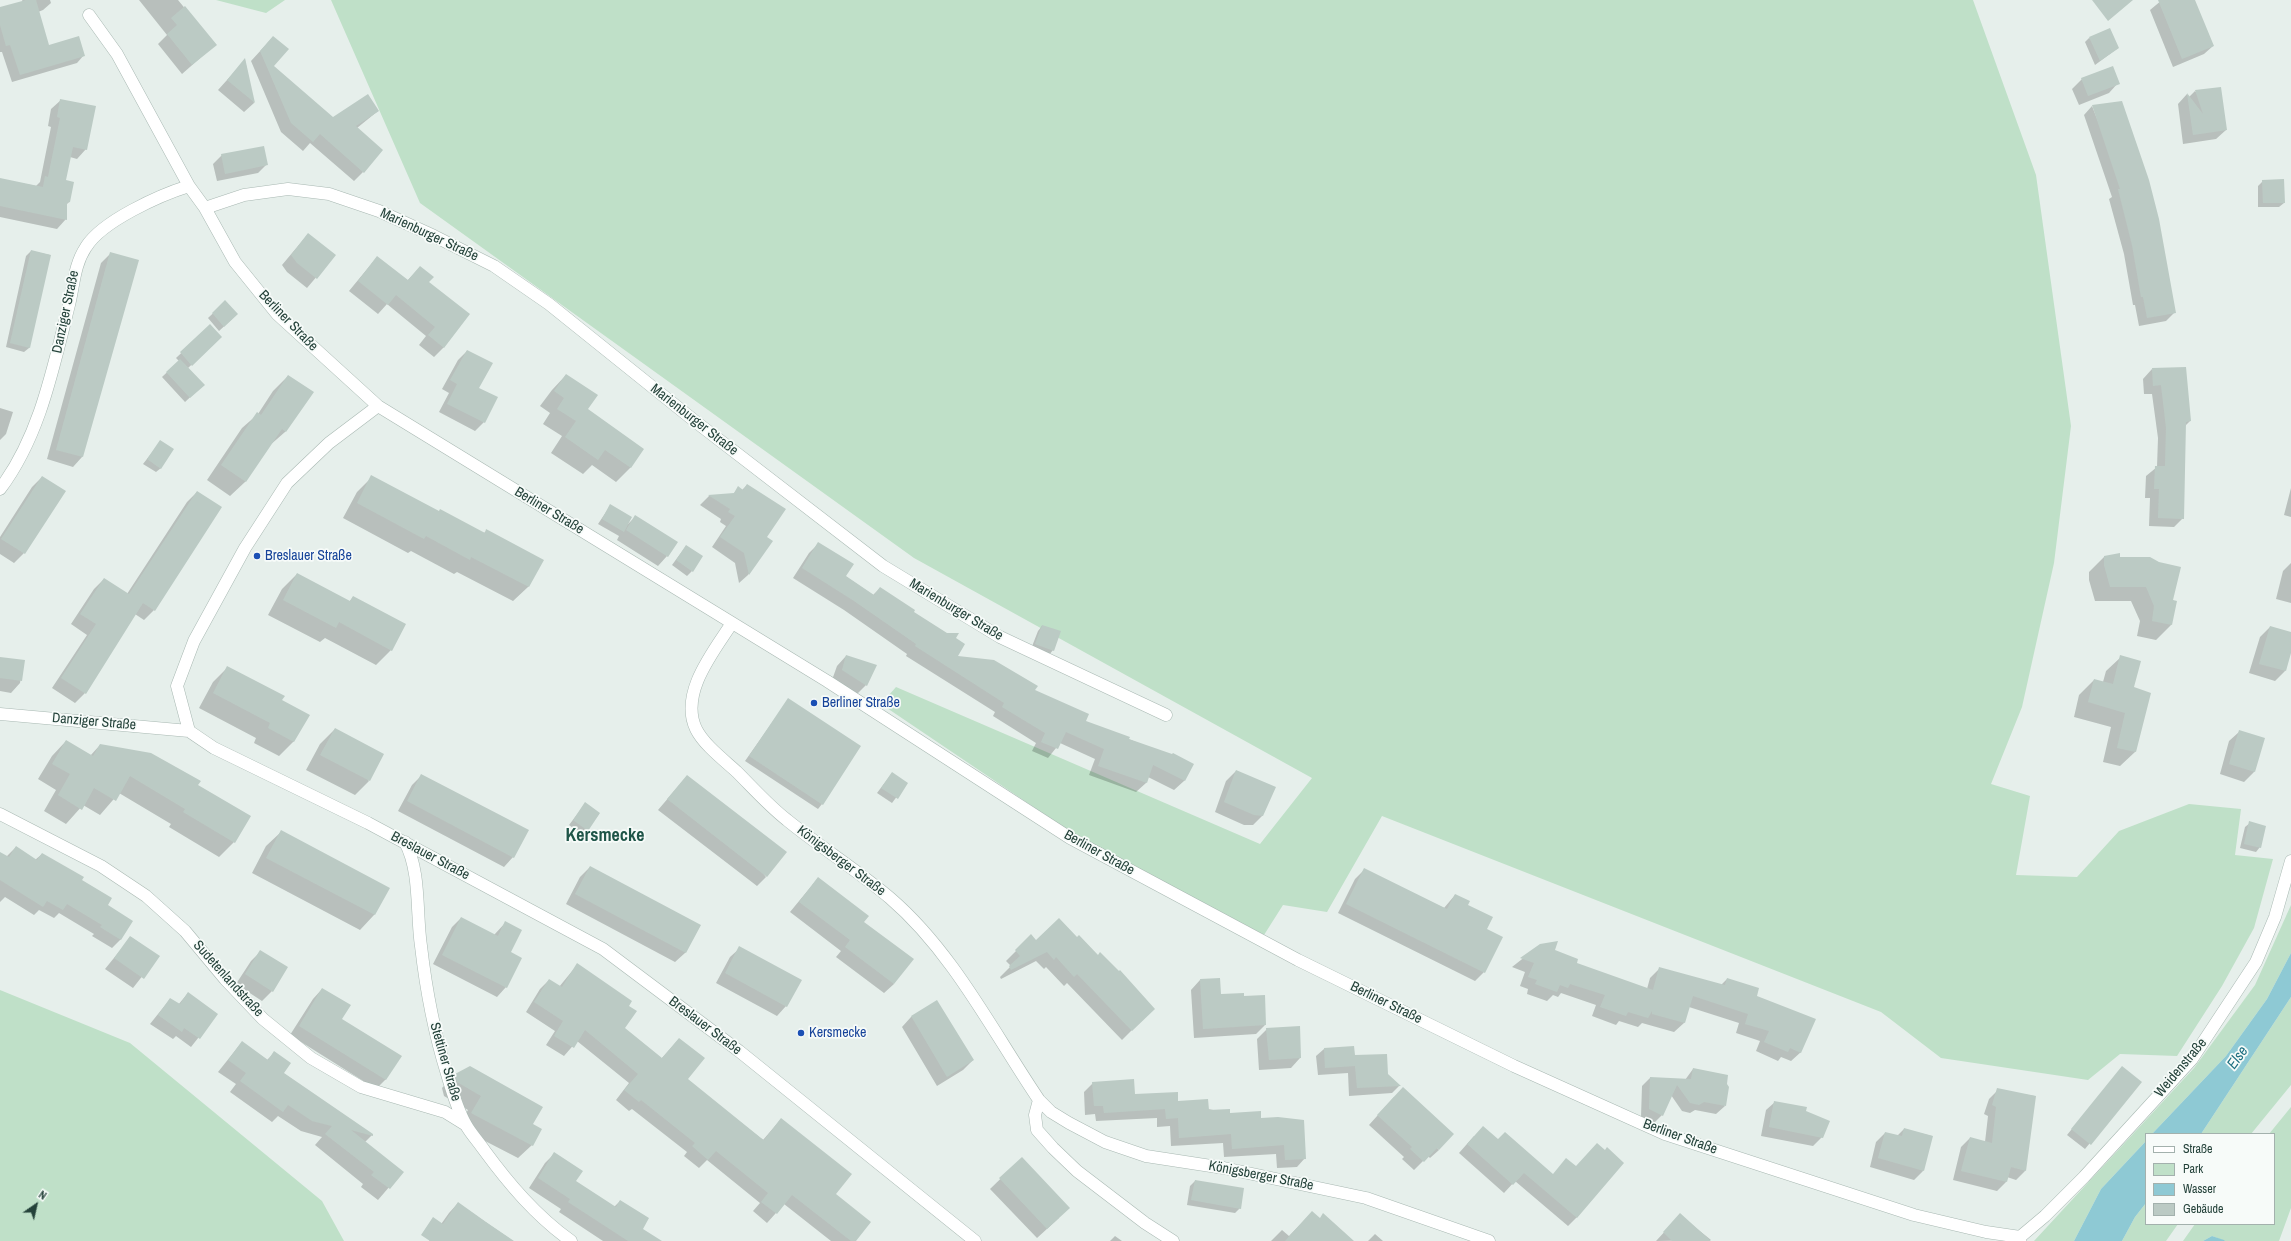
<!DOCTYPE html>
<meta charset="utf-8">
<style>
body{margin:0}
#map{position:relative;width:2291px;height:1241px;overflow:hidden;background:#e6efeb;font-family:"Archivo Narrow",sans-serif}
canvas{display:block}
.legend{position:absolute;left:2145px;top:1133px;width:130px;height:92px;box-sizing:border-box;background:#f7fbf9;border:1px solid #a3b1ad;margin:0;padding:5px 7px;list-style:none;font-size:12px;color:#24423a}
.legend li{display:flex;align-items:center;gap:8px;height:20px}
.legend b{width:20px;border:1px solid #a3b1ad}
.north{position:absolute;left:16px;top:1185px;width:40px;height:40px;-webkit-text-stroke:3px #f7fbf9;paint-order:stroke;rotate:34deg;font-size:11px;font-weight:700;line-height:16px;text-align:center;color:#24423a}
.north::after{content:'';display:block;margin:auto;width:14px;height:18px;background:#24423a;clip-path:polygon(50% 0,100% 100%,50% 72%,0 100%)}
</style>
<div id="map">
<canvas width="2291" height="1241"></canvas>
<ul class="legend">
<li><b style="height:5px;background:#fff"></b>Straße</li>
<li><b style="height:11px;background:#bfe0c8"></b>Park</li>
<li><b style="height:11px;background:#8ec9d4"></b>Wasser</li>
<li><b style="height:11px;background:#bbcac4"></b>Gebäude</li>
</ul>
<div class="north">N</div>
</div>
<script>
const context = document.querySelector('canvas').getContext('2d');
context.lineJoin = 'round';
function fill(path, color) { context.fillStyle = color; context.fill(path, 'evenodd'); }
function trace(path, color, width, dash) { context.strokeStyle = color; context.lineWidth = width; context.lineCap = dash ? 'butt' : 'round'; context.setLineDash(dash || []); context.stroke(path); }
function label(font, color, halo, rows, align = 'center') {
  context.font = font + ' "Archivo Narrow",sans-serif'; context.lineWidth = 3.5; context.setLineDash([]); context.textBaseline = 'middle'; context.strokeStyle = halo; context.fillStyle = color; for (const [text, x, y, turn = 0] of rows) {
    context.save(); context.translate(x, y); context.rotate((+turn || 0) * Math.PI / 180); context.textAlign = isNaN(turn) ? turn : align; if (halo) context.strokeText(text, 0, 0); context.fillText(text, 0, 0); context.restore();
  }
}
const green = new Path2D(`
 M216,0h69l-19,13z
 M331,0h1642l63,175 35,251 -17,137 -32,144 -31,77 39,12 -14,79 61,2 42,-46 70,-27 52,5 -6,46 38,4 -19,69 -32,58 -45,70 -57,-2 -32,26 -147,-22 -60,-46 -499,-196 -55,96 -44,-7 -19,30 -192,-102 -191,-129 15,-17 364,157 52,-66 -398,-220 -494,-355z
 M2291,905v48l-24,46 -41,57 -74,78h-6v7l-45,48 -27,52h-40l160,-173 61,-83z
 M0,990l130,53 192,158 22,40h-344z
 M2291,997v88l-40,49h-50z
 M2291,1107v101l-12,33h-54l-13,-5 -9,5h-20l12,-17h79v-90h-5z
 M2146,1203v21h32l-12,17h-44l13,-24z`);
const water = new Path2D(`
 M2291,953v44l-90,137h-49l74,-78 41,-57z
 M2146,1141v62l-11,14 -13,24h-48l27,-52z
 M2212,1236l12,4 1,1h-22z`);
const shadow = new Path2D(`
 M22,0h28l1,3 -8,7 -5,2 10,34 36,9 -7,8 -65,19 -10,-30h-2v-44l23,-6z
 M139,0h39l37,45 -33,29 -24,-30 9,-9z
 M2162,0h32l19,46 -9,8 -31,13 -23,-57z
 M273,37v29l60,52 45,-7 -21,17 6,44 -9,9 -44,-38 -7,8 -22,-19 -30,-71z
 M2089,38l29,10 -23,17 -10,-23z
 M245,60l9,43 -10,9 -26,-22z
 M2082,79l36,4 -9,10 -30,12 -7,-16z
 M2195,91l31,39 -10,9 -33,5 -5,-40 9,-10 2,3z
 M61,100l25,49 -9,10 -7,-2 -5,24 4,21 -3,3v14l-9,10 -57,-12v-38l36,7 4,-4 11,-55 -3,-1 3,-17z
 M2092,106l82,207 -8,8 -27,5 -4,-21h-2l-9,-51 -15,-55 3,-2 -28,-82z
 M222,155l45,9 -9,9 -41,8 -4,-17z
 M2263,181l21,22 -5,4h-21v-21z
 M308,234l27,21 -28,33 -20,-16 -5,-7z
 M31,251l19,4 -21,93 -5,4 -18,-5 20,-91z
 M111,253l-29,204 -9,10 -26,-8 54,-196z
 M377,257l30,24 13,-14 8,16 16,64 -10,10 -15,-12 7,-9 -39,-32 -9,10 -29,-23z
 M225,302l7,17 -13,12 -11,-13z
 M210,326l11,11 -33,31 11,21 -14,13 -23,-25 17,-16 -3,-3z
 M467,351l11,37 6,34 -9,9 -36,-19 10,-19 -7,-4 16,-29z
 M2152,369l38,52 -5,5 -2,92 -9,9 -25,-1 1,-28h-5l1,-22 11,-9 1,-29 -6,-44h-8l-1,-15z
 M566,375l20,35 45,57 -15,15 -24,-17 -9,9 -32,-21 11,-17 -19,-12 7,-11 -10,-7 12,-16z
 M288,376l24,16 -27,40 -16,14 -24,36 -15,14 -23,-16 35,-52 16,-14 15,-23z
 M0,408l13,4 -7,22 -6,6z
 M161,441v27l-5,4 -13,-8z
 M42,477l22,14 -40,62 -10,10 -14,-9v-17l32,-50z
 M372,477l66,35 46,21 2,-2 56,30 -14,26 -15,14 -56,-29 -3,2 -43,-23 -3,2 -65,-35 14,-26z
 M747,485l19,52 5,4 -23,34 -9,8 -4,-20 -23,-16 14,-21 -6,-4 1,-3 -21,-14 9,-9 23,-1 7,-7 3,2z
 M2291,488v29l-7,-2z
 M197,492l-43,118 -10,10 -9,-6 -50,79 -10,10 -23,-15 35,-53 -16,-11 23,-35 10,-10 23,15 60,-92z
 M610,506l18,18 7,-7 32,39 -9,10 -41,-26 2,-4 -21,-12z
 M819,543l26,33 28,19 7,-7 32,24 42,27 2,18 78,33 51,32 107,42 -8,17 -10,9 -26,-13 -2,6 -10,9 -47,-17 6,-16 -35,-16 -12,15 -16,-7 4,-8 -43,-27 2,-4 -89,-56 1,-2 -63,-44 -51,-32 16,-25z
 M686,546l6,25 -5,5 -15,-11z
 M2104,557l72,45 -5,23 -15,15 -19,-4 3,-15 -9,-20h-36l-6,-21v-8z
 M2291,563v40l-15,-4 7,-28z
 M297,574l52,28 4,-5 38,53 -15,15 -51,-27 -5,4 -52,-27 14,-26z
 M1042,626l11,24 -4,5 -18,-6 7,-18z
 M2270,627l21,6v17l-6,21 -10,10 -26,-8 11,-36z
 M846,656l20,29 -10,10 -24,-15 5,-14z
 M2121,657l12,31 2,64 -15,14 -17,-4 8,-35 -37,-10 5,-22 15,-15 9,2 3,-11z
 M0,658l24,3 -4,22 -9,10 -11,-2z
 M228,667l53,34 13,40 -15,15 -25,-13 2,-5 -57,-30 14,-26z
 M788,700l34,104 -4,5 -73,-48z
 M335,729l34,52 -14,14 -49,-25 14,-26z
 M2239,732l24,7 -9,33 -10,10 -24,-8 9,-33z
 M66,741l24,15 10,-11 97,41 37,56 -15,15 -50,-30 2,-3 -52,-31 -19,22 -17,-10 -17,19 -22,-13 12,-21 -18,-11 14,-23z
 M1236,771l27,44 -10,10h-9l-29,-13 11,-31z
 M892,773l15,10 -15,20 -15,-10z
 M422,775l91,82 -9,10 -106,-56 14,-26z
 M687,776l79,101 -9,9 -99,-76z
 M585,804l14,10 -16,21 -14,-10z
 M2250,823l10,24 -4,5 -16,-4 5,-21z
 M281,832l107,56 -14,27 -14,15 -108,-57 14,-27z
 M16,847l19,13 7,-6 64,51 15,34 -9,9 -20,-12 2,-2 -35,-21 -5,5 -15,-8 -5,5 -29,-18 -5,5v-49l6,4z
 M590,867l110,59 -15,27 -10,9 -109,-58 14,-27z
 M1364,870l80,38 11,-13 31,34 -2,43 -9,9 -137,-68 17,-34z
 M818,878l45,44 31,62 -10,9 -48,-36 5,-6 -51,-39z
 M461,918l33,17 12,-13 4,31 -4,34 -9,10 -64,-33 19,-37z
 M1031,936l5,5 41,-2 67,79 -22,22 -55,-57 -3,3 -18,-19 -2,2 -8,-8 -35,18 -1,-2 11,-11 -5,-5z
 M131,937l27,19 -25,32 -28,-19z
 M1540,945l35,19 72,25 3,-11 9,-9 62,16 6,-6 29,18 45,55 -10,9 -10,-4 -3,4 -22,-10 4,-10 -24,-8 3,-10 -50,-16 -5,16 -10,9 -32,-9 -4,4 -19,-6 -3,4 -24,-9 4,-11 -35,-12 -3,4 -5,-2 -6,6 -20,-7 1,-5 -8,-3 5,-14 -13,-5z
 M740,948l46,58 -9,10 -61,-33 14,-26z
 M261,951l11,40 -10,10 -26,-17 15,-23z
 M577,965l50,41 -3,23 37,30 18,-20 7,40 77,61 18,-21 53,75 21,47h-24l-47,-37 -17,19 -14,-12 7,-8 -53,-43 -8,8 -15,-12 3,-4 -55,-43 -3,2 -13,-11 13,-17 -52,-42 -13,15 -18,-11 9,-14 -29,-19 14,-23 9,-9 10,7z
 M1200,980l20,15 45,30 -9,9 -62,4 -3,-48z
 M322,989l19,30 45,60 -10,10 -86,-54 23,-36z
 M188,993l29,21 -26,33 -15,-11 -3,3 -23,-15 20,-25 8,6z
 M937,1002l36,58 -10,10 -26,16 -35,-59 9,-10z
 M1267,1029l33,29 -9,10 -32,2 -2,-31z
 M242,1042l25,18 8,-8 8,21 89,62 -7,7 37,30 -24,28 -17,-13 2,-3 -48,-39 7,-8 -21,-6 -23,-15 -6,6 -42,-30 6,-8 -18,-12z
 M1324,1049l30,8 34,18 11,11 -7,7 -43,3 -1,-23 -30,2 -2,-19z
 M1693,1069l32,37 -9,8 -21,-4 -5,3 -8,-2 -11,-16 -9,20 -8,8 -13,-6 1,-31 8,-8 35,2z
 M2118,1072l22,10 -55,67 -18,-14z
 M455,1074l77,51v20l-14,13 -60,-31 10,-17 -24,-14 -2,-8z
 M1093,1083l41,12 127,24 44,39 -8,9 -20,1 -1,-14 -52,3 -1,-14 -52,3 -1,-20 -13,1v-9l-61,3 -1,-7 -10,1 -1,-23z
 M1998,1090l37,6 -10,75 -9,9 -9,-3 -1,5 -9,9 -44,-11 8,-33 9,-9 15,4 3,-26 -4,-2 5,-15z
 M1394,1097l45,53 -9,8 -2,-2 -14,14 -12,-11 2,-2 -35,-32z
 M1775,1102l47,35 -9,9 -52,-10 5,-26z
 M1904,1129l28,7 -9,35 -9,9 -44,-13 6,-25 9,-9 12,3z
 M1474,1136l23,4 80,77 -9,9 -53,-45 -11,12 -45,-40z
 M554,1154l21,28 39,25 6,-6 21,28 19,12h-57l-44,-29 2,-3 -32,-21 16,-25z
 M1022,1158l37,60 -22,20 -47,-49z
 M1195,1181l45,27 -5,5 -48,-8 3,-19z
 M458,1203l55,38h-84l20,-28z
 M1312,1212l18,29h-59l11,-11 7,6z
 M1680,1215l31,25 -55,1z
 M1375,1234l8,7h-15z
 M1115,1236l7,5h-12z`);
const building = new Path2D(`
 M26,0h10l13,45 30,-9 6,20 -65,19 -10,-30 -4,1 -6,-21v-18z
 M2092,0h41l-25,21z
 M2158,0h37l19,46 -32,13z
 M185,6l32,39 -25,20 -25,-31 10,-9 -6,-7z
 M2110,28l9,20 -19,13 -11,-24z
 M273,36l16,13 -15,17 59,51 35,-23 11,17 -23,15 27,24 -19,23 -44,-39 -7,8 -22,-19 -31,-72z
 M245,58l10,45 -28,-23z
 M2113,66l7,18 -32,12 -7,-18z
 M2221,87l6,43 -34,5 -6,-42 16,21 -8,-24z
 M60,99l36,7 -9,44 -14,-3 -7,33 8,2 -4,20 -3,1v17l-67,-14v-28l43,9 2,-11 3,1 12,-59 -3,-1z
 M2122,101l27,79 10,39 17,94 -29,5 -4,-21h-2l-9,-52 -14,-56h2l-28,-84z
 M264,146l4,19 -43,9 -4,-20z
 M2284,179l1,24h-22l-1,-23z
 M308,233l28,22 -19,24 -20,-16 -6,-8z
 M31,250l20,5 -21,93 -20,-5z
 M110,252l29,8 -56,197 -27,-7z
 M377,256l31,24 12,-14 14,11 -5,5 41,32 -26,34 -16,-13 7,-8 -39,-32 -8,10 -30,-24z
 M225,300l13,14 -14,13 -12,-14z
 M210,324l12,13 -30,29 -12,-14z
 M467,350l26,13 -14,25 19,9 -13,26 -38,-19 10,-20 -7,-4z
 M180,359l25,26 -15,13 -24,-26z
 M2186,367l5,54 -5,1 -2,97 -26,-1 1,-29h-5l1,-23h10l1,-38 -5,-43 -8,1 -1,-18z
 M566,374l32,21 -10,14 56,40 -13,19 -26,-18 -7,10 -33,-23 11,-16 -19,-12 7,-11 -10,-7z
 M288,375l26,17 -28,40 -4,-3 -36,53 -25,-17 36,-53 4,3z
 M160,440l14,9 -13,20 -14,-10z
 M371,475l68,36 1,-2 45,24 1,-4 58,31 -15,27 -58,-30 -1,3 -44,-24 -2,3 -67,-36z
 M42,476l24,15 -41,63 -24,-15z
 M747,484l39,25 -19,28 6,4 -24,34 -5,-22 -24,-16 15,-21 -7,-4 2,-3 -22,-14 26,-2 4,-7 5,4z
 M197,491l25,16 -67,104 -21,-14 9,6 -57,91 -25,-16 35,-54 -16,-10 24,-36 25,16z
 M610,504l22,13 -8,15 -22,-13z
 M635,515l43,27 -10,15 -42,-27z
 M818,542l36,22 -8,12 28,19 6,-8 35,23 -1,2 33,21h12l-3,5 9,6 -7,12 36,4 44,26 -3,4 54,24 -3,7 44,16 -1,2 43,15 1,-1 21,11 -9,17 -32,-16 -6,18 -49,-17 6,-17 -38,-17 -8,17 -17,-7 4,-9 -43,-26 2,-4 -89,-57 1,-2 -62,-43 -52,-33z
 M686,545l17,11 -10,16 -17,-12z
 M2120,553v4h30l9,5 22,5 -8,33 4,1 -5,24 -20,-4 2,-15 -8,-19h-36l-6,-22v-9z
 M297,573l53,28 3,-5 53,28 -14,27 -53,-29 -3,6 -53,-28z
 M1042,625l19,6 -7,20 -19,-7z
 M2270,626l21,6v21l-5,18 -27,-7z
 M846,655l31,10 -10,21 -25,-16z
 M2120,655l21,6 -7,26 17,6 -15,59 -19,-4 8,-35 -37,-11 6,-23 19,5z
 M0,657l25,3 -3,21 -22,-3z
 M227,666l58,30 -3,4 28,15 -16,27 -26,-14 2,-5 -57,-30z
 M788,698l73,48 -38,59 -74,-49z
 M335,728l49,26 -14,27 -50,-26z
 M2239,730l26,8 -10,34 -26,-8z
 M66,740l27,16 7,-12 51,9 50,28 -3,4 53,31 -16,27 -52,-31 2,-3 -55,-33 -14,25 -22,-13 -12,22 -24,-15 12,-21 -18,-10z
 M1236,770l40,17 -13,29 -9,-1 -30,-13z
 M892,772l16,11 -10,16 -17,-11z
 M421,774l108,56 -15,28 -107,-57z
 M687,775l100,77 -20,25 -100,-78z
 M585,802l15,11 -12,18 -15,-11z
 M2249,821l17,5 -5,22 -17,-4z
 M281,830l109,58 -15,27 -109,-57z
 M16,846l21,14 5,-7 42,24 -2,3 30,18 -4,7 25,16 -12,19 -21,-13 2,-2 -35,-21 -4,6 -16,-9 -4,6 -43,-27v-28l9,5z
 M590,866l111,59 -15,28 -111,-59z
 M1364,868l83,41 8,-15 15,7 -2,4 25,12 -6,12 16,8 -18,36 -139,-69z
 M818,877l51,39 -5,6 50,37 -20,25 -49,-37 5,-7 -51,-38z
 M461,917l37,19 7,-15 17,9 -11,22 11,6 -15,30 -65,-33z
 M1059,918l18,19 2,-2 19,20 2,-3 19,19 1,-1 35,39 -23,22 -55,-57 -3,3 -18,-20 -2,3 -7,-8 -36,18 -2,-4 11,-10 -5,-6 16,-16 5,6z
 M130,936l30,20 -16,23 -30,-21z
 M1558,941l-3,9 23,9 -1,4 76,27 6,-23 66,18 2,-7 32,10 -2,8 59,23 -15,34 -11,-5 -2,4 -24,-10 5,-11 -24,-7 3,-10 -55,-18 -8,27 -33,-9v-3l-4,7 -20,-6 -2,4 -26,-9 5,-12 -35,-11 -2,4 -8,-3 -3,7 -22,-8 2,-4 -9,-3 6,-14 -14,-5 20,-14z
 M739,946l63,34 -15,27 -62,-34z
 M260,950l28,17 -15,25 -28,-18z
 M577,963l55,38 -3,5 8,5 -12,17 37,30 17,-20 26,20 -17,21 73,59 3,2 17,-22 71,56 -16,20 35,28 -15,19h-5l-59,-46 -15,19 -16,-12 7,-9 -52,-42 -8,9 -16,-14 3,-3 -54,-43 -2,2 -15,-12 14,-16 -53,-44 -11,18 -20,-12 9,-15 -29,-19 15,-23 13,8z
 M1220,978l1,16 23,-1v3l21,-1 1,30 -63,4 -3,-50z
 M322,988l29,17 -9,14 60,37 -16,24 -87,-54z
 M188,992l30,22 -18,25 -16,-11 -2,4 -24,-17 12,-17 10,6z
 M937,1000l37,60 -27,17 -36,-61z
 M1300,1026l1,32 -32,2 -3,-32z
 M242,1041l26,19 6,-9 17,12 -7,10 89,61v2l-22,-6 53,42 -14,17 -19,-14 3,-3 -49,-38 7,-8 -20,-5 -24,-16 -5,7 -43,-31 6,-8 -18,-13z
 M1354,1046l1,9 32,-1 1,20 13,12 -44,2 -2,-22 -30,2 -1,-20z
 M470,1066l73,41 -10,17 9,5 -9,17 -62,-33 10,-17 -24,-14 -2,-8z
 M2122,1066l20,16 -51,63 -20,-16z
 M1693,1068l35,7 -1,9 2,3 -3,19 -22,-4 -5,3 -9,-2 -13,-18 -14,31 -14,-7 1,-32 41,2z
 M1134,1079l1,15 43,-2v9l30,-2 1,11 21,-1v4l31,-2v7l17,-1 26,3 2,39 -21,1 -1,-15 -52,4 -1,-15 -52,4 -1,-20 -12,1 -1,-10 -61,4 -1,-7h-9l-2,-24z
 M1403,1087l51,47 -15,16 -2,-2 -13,14 -14,-13 2,-2 -35,-32z
 M1997,1088l39,8 -10,75 -15,-4 -4,15 -46,-11 9,-34 22,6 4,-36 -4,-2z
 M1774,1101l33,6 -1,4 24,10 -7,17 -54,-11z
 M1483,1126l15,13 7,-7 48,42 13,-16 10,8 21,-23 8,7 2,-3 17,16 -47,55 -53,-45 -11,12 -46,-41z
 M1904,1128l29,8 -9,35 -46,-13 7,-26 17,4z
 M554,1152l29,19 -7,10 40,26 4,-7 29,18 -6,11 19,12h-34l-60,-39 2,-3 -32,-21z
 M1022,1157l48,51 -23,21 -48,-51z
 M1195,1180l49,8 -3,21 -50,-9z
 M458,1202l28,20 28,19h-84l-9,-6 12,-18 10,7z
 M1312,1211l8,7 3,-5 31,28h-69z
 M1680,1213l31,28h-39l-9,-9z`);
const minor = new Path2D(`
 M89,15l28,39 72,132 16,22 30,54 42,52 101,92 449,275 243,157 228,122 216,106 151,68 249,81 72,17 34,5
 M205,208l39,-13 44,-6 41,5 50,17 55,25 60,30 55,38 147,118 187,144 117,71 166,78
 M378,406l-49,37 -42,40 -42,65 -51,93 -17,45 12,45 25,17 154,75 235,126 136,102 236,190
 M0,489c40,-53 53,-121 69,-184 5,-20 5,-40 17,-58 16,-26 74,-52 103,-61
 M732,623c-18,28 -53,70 -36,106 8,16 28,31 41,43 16,16 32,34 50,48 33,27 70,50 103,78 63,54 103,134 149,202l12,12 18,11 36,19 41,14 78,12 142,30 123,43
 M0,714l189,17
 M0,814l101,52 45,30 39,35 40,48 38,40 48,39 50,29 84,25 21,13
 M405,842c16,30 11,71 16,104 5,44 13,86 26,128 5,17 10,35 19,51 5,9 12,16 18,25 25,34 52,66 87,91
 M1039,1100l-4,15 2,15 16,18 24,23 68,52 28,18
 M2020,1241v-4l25,-21 39,-39 108,-118 64,-97 19,-45 16,-56`);
const markers = [
 [257,556,4,"#1a4fb4"],
 [814,703,4,"#1a4fb4"],
 [801,1033,4,"#1a4fb4"]
];
const streetNames = [
 ["Marienburger Straße",429,235,25],
 ["Danziger Straße",66,312,-78],
 ["Berliner Straße",288,321,46],
 ["Marienburger Straße",694,420,38],
 ["Berliner Straße",549,511,31],
 ["Marienburger Straße",956,610,31],
 ["Danziger Straße",94,722,5],
 ["Berliner Straße",1099,853,29],
 ["Breslauer Straße",430,856,28],
 ["Königsberger Straße",841,861,37],
 ["Sudetenlandstraße",228,979,48],
 ["Berliner Straße",1386,1003,26],
 ["Breslauer Straße",705,1026,37],
 ["Stettiner Straße",445,1062,74],
 ["Weidenstraße",2181,1068,-50],
 ["Berliner Straße",1680,1137,20],
 ["Königsberger Straße",1261,1176,11]
];
const transitNames = [
 ["Breslauer Straße",265,556],
 ["Berliner Straße",822,703],
 ["Kersmecke",809,1033]
];
const waterNames = [
 ["Else",2238,1058,-54]
];
const districtNames = [
 ["Kersmecke",605,836]
];
fill(green, '#bfe0c8');
fill(water, '#8ec9d4');
fill(shadow, '#0003');
fill(building, '#bbcac4');
trace(minor, '#a8b8b2', 13);
trace(minor, '#fff', 12);
for (const [x, y, r, color] of markers) { const dot = new Path2D(); dot.arc(x, y, r, 0, 2 * Math.PI); context.fillStyle = color; context.fill(dot); trace(dot, '#f7fbf9', 1.5); }
label('14px', '#24423a', '#f7fbf9', streetNames);
label('14px', '#164399', '#f7fbf9', transitNames, 'left');
label('italic 15px', '#1c6f80', '#f7fbf9', waterNames);
label('bold 18px', '#1f5548', '#f7fbf9', districtNames);
</script>
